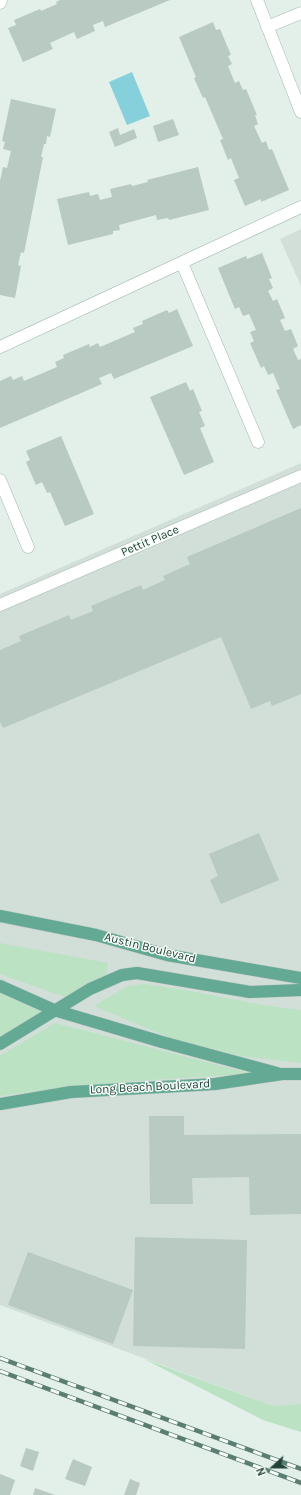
<!DOCTYPE html>
<style>
body{margin:0}
#map{position:relative;width:301px;height:1495px;overflow:hidden;background:#e3efe9;font-family:Karla,sans-serif}
canvas{display:block}
.north{position:absolute;left:253px;top:1447px;width:40px;height:40px;-webkit-text-stroke:3px #f5fbf7;paint-order:stroke;rotate:249deg;font-size:11px;font-weight:700;line-height:16px;text-align:center;color:#204338}
.north::after{content:'';display:block;margin:auto;width:14px;height:18px;background:#204338;clip-path:polygon(50% 0,100% 100%,50% 72%,0 100%)}
</style>
<div id="map">
<canvas width="301" height="1495"></canvas>
<div class="north">N</div>
</div>
<script>
const context = document.querySelector('canvas').getContext('2d');
context.lineJoin = 'round';
function fill(path, color) { context.fillStyle = color; context.fill(path, 'evenodd'); }
function trace(path, color, width, dash) { context.strokeStyle = color; context.lineWidth = width; context.lineCap = dash ? 'butt' : 'round'; context.setLineDash(dash || []); context.stroke(path); }
function label(font, color, halo, rows, align = 'center') {
  context.font = font + ' Karla,sans-serif'; context.lineWidth = 3; context.setLineDash([]); context.textBaseline = 'middle'; context.strokeStyle = halo; context.fillStyle = color; for (const [text, x, y, turn = 0] of rows) {
    context.save(); context.translate(x, y); context.rotate((+turn || 0) * Math.PI / 180); context.textAlign = isNaN(turn) ? turn : align; if (halo) context.strokeText(text, 0, 0); context.fillText(text, 0, 0); context.restore();
  }
}
const built = new Path2D(`
 M301,229v57l-21,-47z
 M301,463v941l-28,2 -273,-101v-711z`);
const green = new Path2D(`
 M0,943l108,20 -2,12 -14,6 -27,16 -65,-23z
 M144,984c53,6 104,21 157,26v53l-59,-7 -74,-19 -74,-31 34,-20z
 M0,993l44,19 -44,27z
 M55,1023l198,51c-85,4 -169,10 -253,22v-40z
 M144,1359l129,47 28,-2v28l-38,-12z`);
const water = new Path2D(`
 M132,72l18,44 -23,9 -18,-43z`);
const building = new Path2D(`
 M60,0h110l-65,27 -2,-6 -10,4 2,6 -18,8 -3,-7 -24,11 3,6 -30,13 -15,-34 8,-3 -2,-5 26,-11 1,2 16,-7 -1,-2z
 M213,22l3,8 4,-1 11,26 -3,1 4,8 -4,2 7,17 4,-2 4,9 3,-1 11,26h-2l3,9 -4,2 8,17 4,-2 3,9 3,-1 17,41 -28,12v-3l-16,7 -11,-26 5,-2 -8,-20 -3,2 -8,-20 3,-1 -18,-42 -2,1 -9,-20 2,-1 -17,-40z
 M11,99l45,10 -6,28 -3,-1 -1,8h-2l-3,13h2l-19,96 -3,-1 -3,13 3,1 -6,32 -15,-3v-114l3,-14 4,1 4,-17 -8,-2 2,-7 -3,-1z
 M173,119l6,16 -21,7 -5,-16z
 M118,128l2,7 14,-6 3,9 -22,9 -6,-15z
 M198,167l11,43 -40,10 -1,-2 -11,2 -1,-5 -37,10 1,5 -7,1v3l-45,11 -11,-46 32,-7 1,4 8,-2 2,6 12,-3 -2,-8 21,-5 1,2 16,-4 -1,-2z
 M262,253l10,25 -3,1 4,9 -5,3 5,10 4,-2 8,19 -5,2 5,11 6,-2 7,17 -5,3 5,11 3,-1v66l-8,4 -17,-39 4,-1 -7,-16 -5,2 -4,-9 -3,2 -11,-25 4,-2 -4,-9 6,-2 -7,-16 -6,2 -4,-9 -4,2 -17,-41 28,-12 1,3z
 M177,309l16,37 -79,33 -3,-6 -12,5 3,6 -102,44v-47l11,-5 2,4 9,-4 2,5 33,-14 -2,-5 9,-4 -1,-3 26,-11 1,3 8,-4 2,4 35,-15 -2,-4 10,-4 -1,-3 25,-11 2,3z
 M186,382l4,9 3,-2 9,22 -3,1 6,14 -5,2 14,34 -30,13 -34,-78z
 M61,436l33,78 -29,12 -15,-34 -3,1 -5,-11 -6,3 -10,-23 4,-2 -4,-9z
 M301,508v186l-29,12 -2,-5 -19,8 -30,-72 -218,91 -3,-6v-72l21,-9 -2,-5 50,-21 2,5 22,-9 -2,-5 50,-21 2,5 22,-10 -2,-4 27,-12 -3,-7z
 M259,833l20,47 -58,24 -11,-24 8,-4 -9,-22z
 M149,1116h35v19l117,-1v80l-51,1 -1,-38 -57,1 1,26h-43z
 M135,1237l112,3 -2,109 -112,-3z
 M28,1252l105,38 -20,54 -105,-39z
 M26,1448l13,4 -6,19 -13,-5z
 M73,1459l19,8 -7,19 -20,-7z
 M0,1474l15,6 -5,15h-10z
 M130,1479l10,4 -4,12h-12z
 M35,1488l20,7h-22z`);
const minor = new Path2D(`
 M257,0l44,112
 M0,3l1,-3
 M267,27l34,-14
 M182,263l76,179
 M0,347l301,-140
 M0,480l28,67
 M0,605l301,-129`);
const major = new Path2D(`
 M0,916l96,19 71,20 134,23
 M0,986l54,24 108,32 115,31
 M0,1044l90,-55 32,-14 15,-2 113,19 51,-2
 M0,1104l71,-12 144,-8 67,-10h19`);
const rail = new Path2D(`
 M0,1358l301,111
 M0,1371l301,112`);
const streetNames = [
 ["Pettit Place",150,541,-23],
 ["Austin Boulevard",150,948,14],
 ["Long Beach Boulevard",150,1087,-3]
];
fill(built, '#d1dfd8');
fill(green, '#bae2c3');
fill(water, '#85d0da');
fill(building, '#b8cac2');
trace(minor, '#a5b8b0', 13);
trace(major, '#c1cac7', 13);
trace(minor, '#fff', 12);
trace(major, '#63a994', 12);
trace(rail, '#5b7e73', 4.5);
trace(rail, '#f5fbf7', 3, [9]);
label('12px', '#204338', '#f5fbf7', streetNames);
</script>
